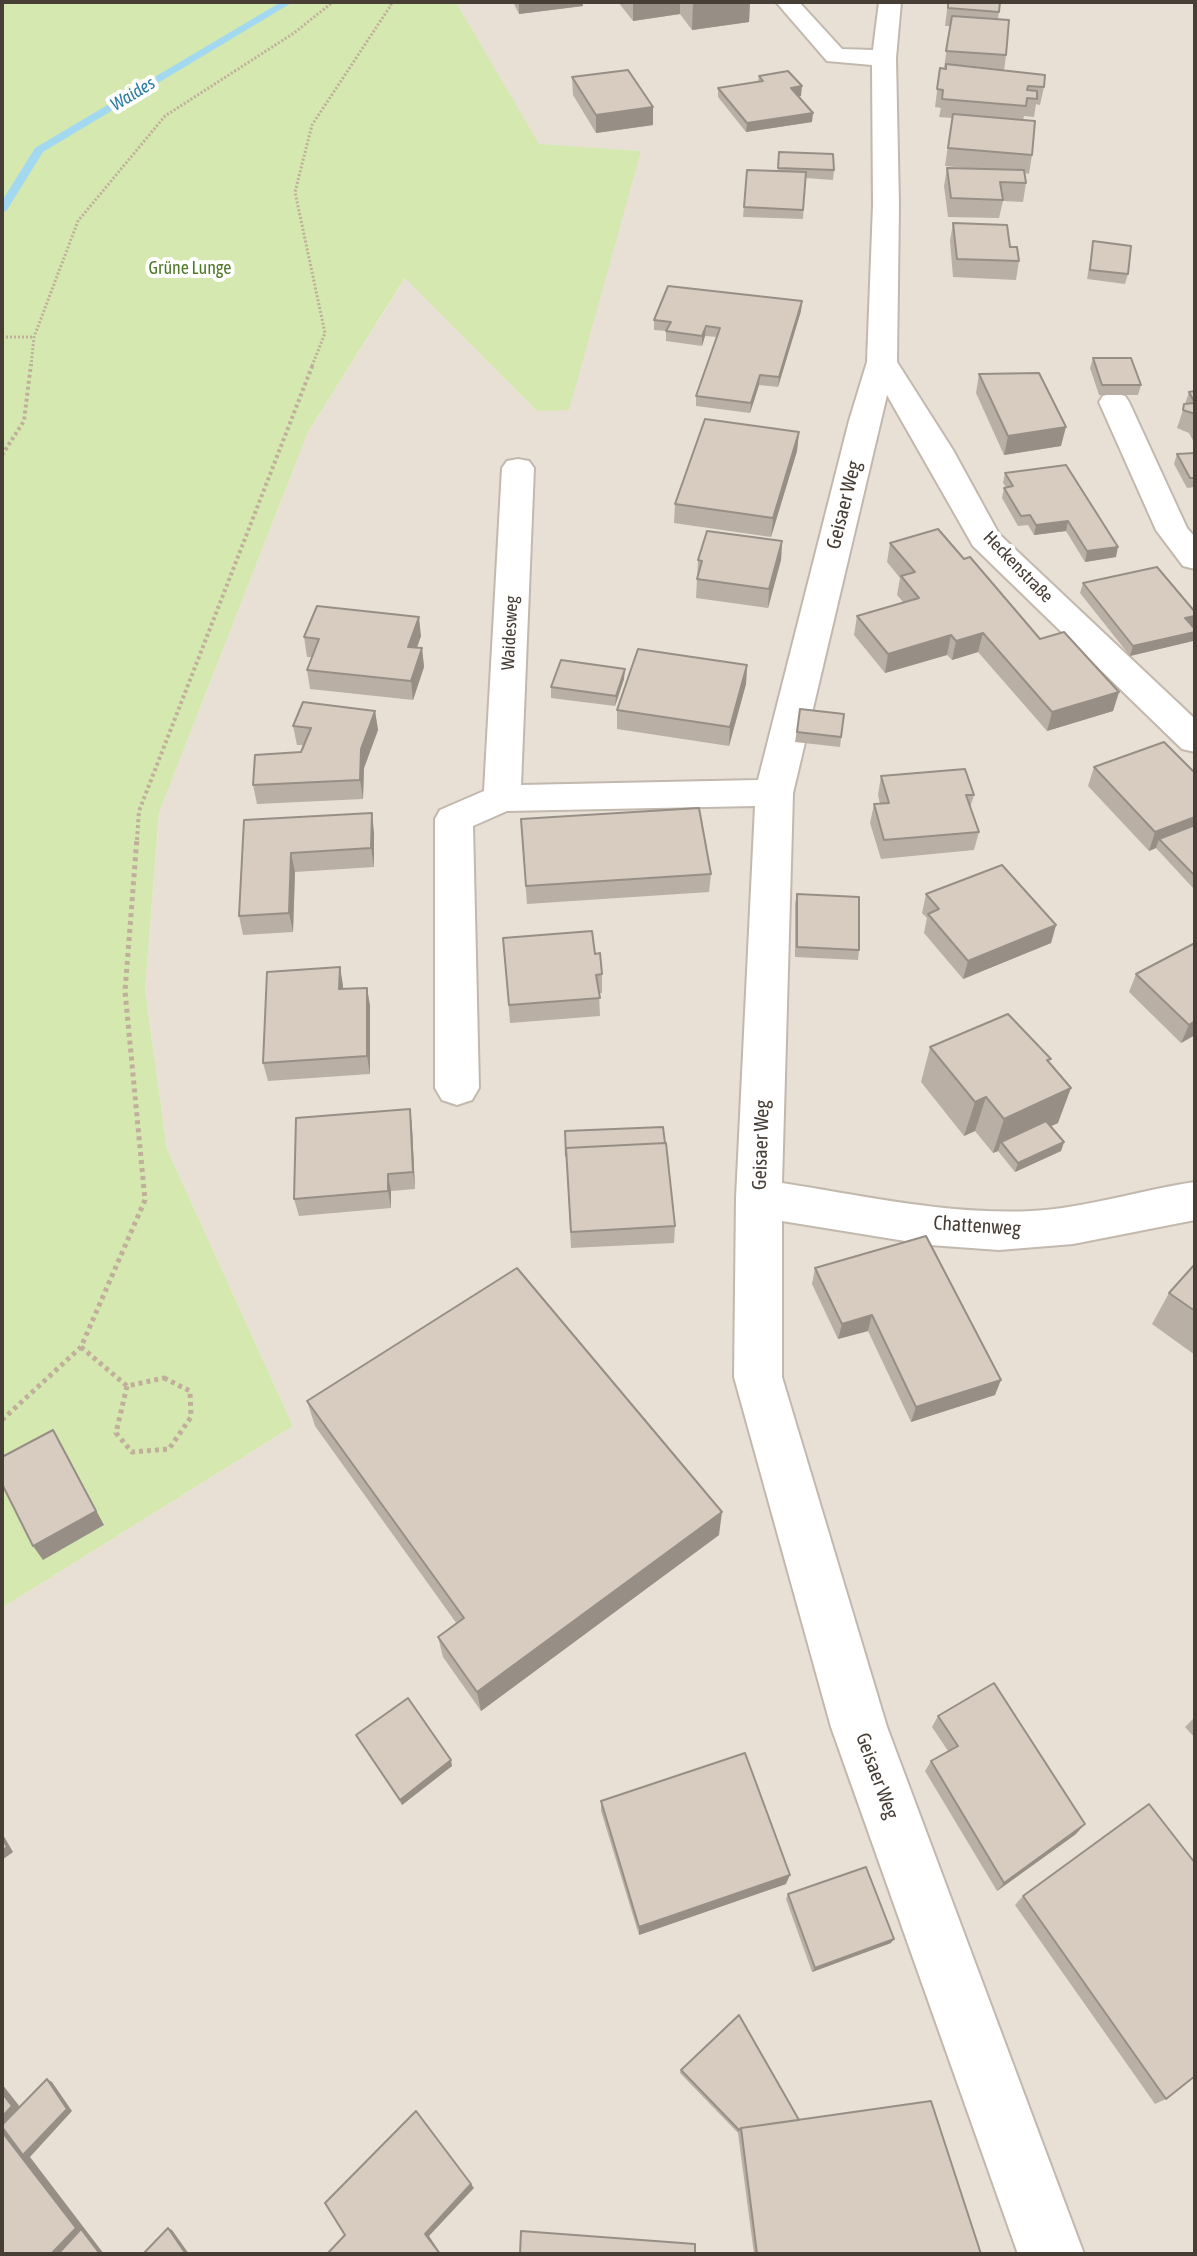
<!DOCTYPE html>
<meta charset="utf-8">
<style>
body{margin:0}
#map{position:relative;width:1197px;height:2256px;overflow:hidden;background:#f4efe7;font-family:"Asap Condensed",sans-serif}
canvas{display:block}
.frame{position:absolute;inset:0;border:4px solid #473e36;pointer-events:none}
</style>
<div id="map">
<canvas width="1197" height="2256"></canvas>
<div class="frame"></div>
</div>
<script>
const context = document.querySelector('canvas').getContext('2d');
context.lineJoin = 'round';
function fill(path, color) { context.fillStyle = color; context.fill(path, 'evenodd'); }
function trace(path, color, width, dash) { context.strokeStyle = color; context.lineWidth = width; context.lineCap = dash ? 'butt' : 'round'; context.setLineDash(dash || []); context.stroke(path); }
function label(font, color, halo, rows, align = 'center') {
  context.font = font + ' "Asap Condensed",sans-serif'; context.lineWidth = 8; context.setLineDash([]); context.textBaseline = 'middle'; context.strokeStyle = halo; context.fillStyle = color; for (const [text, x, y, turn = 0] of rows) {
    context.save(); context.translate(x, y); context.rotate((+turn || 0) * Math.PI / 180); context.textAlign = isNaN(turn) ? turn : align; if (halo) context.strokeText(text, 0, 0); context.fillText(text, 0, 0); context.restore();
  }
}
const residential = new Path2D(`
 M456,2h739v2252h-1193v-646l291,-182 -126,-277 -22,-159 14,-177 149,-381 98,-155 131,134 103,-260 -101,-6z`);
const green = new Path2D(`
 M2,2h454l83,142 102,7 -72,259 -32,1 -132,-133 -97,154 -149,381 -14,177 22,159 126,277 -291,182z`);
const stream = new Path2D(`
 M281,2h12l-250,150 -36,58 -5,3v-12l33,-53z`);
const pathFar2 = new Path2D(`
 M2,337h32
 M31,366l3,-29 44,-116 87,-105 129,-83 39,-31
 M312,366l13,-33 -30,-141 17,-67 79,-120 -1,-3`);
const pathFar1 = new Path2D(`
 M2,455l22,-34 7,-57
 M137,840l2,-29 174,-447`);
const path = new Path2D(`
 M81,1347l46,39
 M164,1378l26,13 1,26 -22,32 -37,3 -16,-19 11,-47z
 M2,1420l79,-73 64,-147 -20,-209 12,-153`);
const minor = new Path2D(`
 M776,2h23l43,47 31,1 6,-48h22l-5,56 3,147 -2,157 56,88 46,84 196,185v33l-13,-3 -209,-203 -86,-151 -94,398 -11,390c83,13 166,32 250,28 55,-3 108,-21 163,-29v38l-122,24 -74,6 -69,-5 -148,-24v156l105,350 197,527h-66l-187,-527 -97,-350 2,-179 19,-392 -248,5 -34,15 6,262 -7,12 -15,5 -15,-5 -7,-12v-269l5,-9 44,-19 18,-323 5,-7 11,-2 11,2 5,7 -13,317 237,-5 91,-359 18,-59 6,-157 -1,-140 -45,-4z
 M1114,393l11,3 4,6 58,126 8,9v32l-12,-3 -27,-36 -57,-128 4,-6z`);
const wall = new Path2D(`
 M513,2h69l1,4 -64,8z
 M618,2h132l-1,20 -57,8 -12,-16 -47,7z
 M948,2h52l-2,17 8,36 -2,16 40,16 -4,18 -4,-1 -2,13 -10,-1 -1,4 9,35 -3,19 -4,-1 1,10 -3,19 -20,-1 -4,17 -51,-1 -4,-31 3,-18 27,1 -29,-3 7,-48 -13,-1 2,-9 -6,-1 5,-39h4l6,-42h-5z
 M759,76l42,20h-3l14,26 -66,10 -28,-35v-9l40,-6z
 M572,77l81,48 -57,8 -23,-38z
 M779,152l55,18 -1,10 -28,-2 -2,41 -60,-2 4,-47 31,1z
 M953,223l57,24 9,14 -3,19 -63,-3 -3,-36z
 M1093,241l35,33 -3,10 -38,-5z
 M802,301l-1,10 -23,76 -19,-2 -9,28 -54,-7v-10l21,-59 -12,-1 -3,10 -36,-5v-10l-12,-1v-10z
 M1093,358l48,27 -3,10h-39l-9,-27z
 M979,374l82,72 -57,9 -28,-62z
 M1195,391v53l-6,-11 -12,-5 12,-36z
 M799,432l-2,19 -26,86 -97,-14 1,-19z
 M1195,453v34l-8,1 -13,-24 3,-10z
 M1005,473l111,84 -31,5 -19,-31 -32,4 -6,-10 -10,1 -16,-28 2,-10 2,-1 -3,-4z
 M782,541l-1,19 -13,48 -72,-10 2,-38z
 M890,543l74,16 76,80 79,53 -6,19 -66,20 -69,-79 -26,8 -5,-5 -62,18 -31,-38 3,-19 47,-13 -7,-8 3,-17 -13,-16z
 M1083,583l112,29v12l-3,2 3,3v6l-2,6 -63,15 -50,-63z
 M421,636l-4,12h5l2,19 -11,33 -103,-11 -3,-19 5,-13h-5l-3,-20z
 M747,665l-1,19 -17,62 -112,-17v-19z
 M624,679l-9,27 -64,-8v-11z
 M800,709l44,5 -4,33 -45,-5z
 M375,711l3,19 -14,38 -1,31 -106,5 -4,-19 48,-33 2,-7h-6l-4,-19z
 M1094,767l101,6v114l-2,1 -37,-40 -7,3 -61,-65z
 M881,776l93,19 -4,13 9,24 -5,18 -93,9 -11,-36 4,-19h6l-2,-9z
 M244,820l130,12v35l-79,5 -2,60 -50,3 -4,-19z
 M522,838l189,36 -2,18 -182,12z
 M797,894l62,56 -1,10 -63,-3v-53z
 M926,894l130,31 -5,18 -88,36 -39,-46 3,-15 -5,-5z
 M503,938l92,16 7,20v19h-3l1,23 -90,7z
 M1195,943v92l-14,8 -52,-51 7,-18z
 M343,985v4l24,-1 3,18v68l-102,7 -5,-18z
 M930,1047l119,16 9,60 -7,3 13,16 -3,9 -46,21 -17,-21 -5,2 -18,-22 -11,5 -43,-54z
 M410,1109l2,18 3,62 -24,2v17l-92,8 -5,-17z
 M565,1131l110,95 -1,17 -103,5z
 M1195,1264v91l-43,-31 17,-31z
 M815,1268l180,127 -84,27 -43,-91 -30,8 -26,-55z
 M307,1401l412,134 -238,176 -38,-54 -5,-20 19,-13 -142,-198z
 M938,1716l138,118 -79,57 -72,-120 6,-10 17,-10 -16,-24z
 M1195,1717v21l-10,-11z
 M356,1735l96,31 -50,39 -43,-65z
 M601,1801l185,83 -147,51 -38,-124z
 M788,1894l103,49 -79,29 -26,-73z
 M1023,1896l143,203 -11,5 -140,-199z
 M681,2070l118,50 182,134h-227l-16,-121 -58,-60z`);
const shadedWall = new Path2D(`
 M519,2h63l1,4 -64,8z
 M633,2h47v12l-47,7z
 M693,2h57l-1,20 -57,8z
 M802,86l-1,10 -11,2 1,-10z
 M653,107v18l-57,8v-18z
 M813,113l-1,9 -66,10 1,-9z
 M802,301l-1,10 -23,76 1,-10z
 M706,326l-1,10 -3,10v-10z
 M760,375l-1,10 -9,28 1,-10z
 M1066,427l-5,19 -57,9 4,-19z
 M799,432l-2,19 -26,86 2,-19z
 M1068,521l-2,10 -32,4 2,-10z
 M782,541l-1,19 -13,48 1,-19z
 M1118,547l-2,10 -31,5 2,-11z
 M1195,616v9l-13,3 3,-10z
 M419,617l2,19 -11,30 -2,-19z
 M1195,632l-2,9 -63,15 3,-10z
 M983,633l-5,19 -26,8 4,-19z
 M951,635l-4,20 -62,18 3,-19z
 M422,648l2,19 -11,33 -2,-19z
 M747,665l-1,19 -17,62 1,-19z
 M625,669l-1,10 -9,27 1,-10z
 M1119,692l-6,19 -66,20 5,-19z
 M375,711l3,19 -14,38 -1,31 -3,-19 1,-31z
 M372,813l2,19v35l-3,-19z
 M1195,817v16l-36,6 -3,9 -7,3 6,-19z
 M291,853l4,19 -2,60 -4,-19z
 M1056,925l-5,18 -88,36 5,-18z
 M340,967l3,18 -1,22 -3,-18z
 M367,988l3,18v68l-3,-18z
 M1195,1021v14l-14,8 8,-18z
 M1071,1088l-13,35 -53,24 -4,-5 -3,9 -5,2 11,-34z
 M986,1097l-11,34 -11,5 11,-34z
 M410,1109l2,18 3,62 -2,-17z
 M1064,1142l-3,9 -46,21 3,-9z
 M388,1174l3,17v17l-3,-17z
 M872,1315l-4,16 -30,8 4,-15z
 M1001,1380l-6,15 -84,27 5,-15z
 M53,1430l51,95 -61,35 -10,-14z
 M722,1512l-3,23 -238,176 -4,-19z
 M451,1760l1,6 -50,39 -2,-5z
 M1085,1824l-9,10 -79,57 7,-8z
 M2,1833l11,19 -11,8z
 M790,1875l-4,9 -147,51v-8z
 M894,1939l-3,4 -79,29 3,-4z
 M47,2079l5,3 20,29 -42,46 74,97h-53l-49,-122v-48l22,28z
 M471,2184l3,4 -45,48 12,18h-1l-15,-20z
 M168,2228l4,2 17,24h-3z`);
const building = new Path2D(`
 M948,2h52l-1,10 -51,-4z
 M952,16l57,4 -3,35 -60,-4z
 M946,64l99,11 -1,12 -16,-1 -1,4 10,1v8l-10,-1 -1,8 -84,-7 1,-9 -6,-1 3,-21 6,1z
 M628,70l25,37 -57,8 -24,-38z
 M788,71l14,15 -11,2 22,25 -66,10 -29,-35 45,-7 -4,-5z
 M953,114l82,7 -3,34 -84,-7z
 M779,152l54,2 1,16 -56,-2z
 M947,168l77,2 2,13 -26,-1 3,18 -52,-2z
 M747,170l59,2 -3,38 -59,-3z
 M953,223l54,2 3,22h7l2,14 -62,-2z
 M1093,241l38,5 -3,28 -38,-4z
 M668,286l134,15 -23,76 -19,-2 -9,28 -55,-7 24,-68 -14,-2 -4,10 -36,-5 5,-9 -17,-2z
 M1093,358h38l10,27h-39z
 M1039,373l27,54 -58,9 -29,-62z
 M1195,391v23l-12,-4 1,-6 11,-1 -6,-11z
 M705,419l94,13 -26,86 -98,-14z
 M1195,453v25h-5l-13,-24z
 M1066,465l52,82 -31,4 -19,-30 -32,4 -6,-10 -9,1 -17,-28 9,-2 -8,-13z
 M938,529l26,30 6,-2 70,82 24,-7 55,60 -67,20 -69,-79 -27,8 -5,-6 -63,19 -31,-38 62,-18 -18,-22 14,-4 -25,-29z
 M707,531l75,10 -13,48 -72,-10 5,-18 -4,-1z
 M1157,567l38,45v4l-10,2 10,11v3l-62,14 -50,-63z
 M317,606l102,11 -11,30 14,1 -11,33 -104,-11 12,-31 -15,-2z
 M638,649l109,16 -17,62 -113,-17z
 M561,660l64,9 -9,27 -65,-9z
 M303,702l72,9 -14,38 -1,31 -107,5 2,-30 46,-3 10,-24 -18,-2z
 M800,709l44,5 -3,23 -44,-5z
 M1164,742l31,31v44l-40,15 -61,-65z
 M965,769l9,26h-8l13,37 -95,8 -10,-36 15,-1 -8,-27z
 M699,808l12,66 -185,12 -5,-67z
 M372,813l-1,35 -80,5 -2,60 -50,3 5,-96z
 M1195,825v51l-36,-37z
 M1002,865l54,60 -88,36 -40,-47 11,-5 -13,-15z
 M797,894l62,3v53l-62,-3z
 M592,931l3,23 5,-1 2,21 -6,1 4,23 -91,7 -6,-67z
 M1195,943v78l-6,4 -53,-51z
 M340,967l-1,22 28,-1v68l-104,7 4,-91z
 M1008,1014l43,45 -4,1 24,28 -67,31 -18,-22 -11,5 -45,-55z
 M410,1109l3,63 -25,2v17l-94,8 2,-81z
 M1046,1121l18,21 -46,21 -17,-21z
 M663,1127l2,16 -99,5v8l-1,-25z
 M666,1143l9,83 -104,6 -5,-84z
 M926,1236l75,144 -85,27 -44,-92 -30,9 -27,-56z
 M1195,1264v47l-26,-18z
 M517,1268l205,244 -245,180 -39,-55 26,-19 -157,-217z
 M53,1430l43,81 -63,35 -31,-62v-27z
 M994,1683l91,141 -81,59 -73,-122 27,-15 -20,-30z
 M408,1698l43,62 -51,40 -44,-65z
 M745,1753l45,122 -151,52 -38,-126z
 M1149,1804l46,59v213l-29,23 -143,-203z
 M2,1838l5,9 -5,4z
 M866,1867l28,72 -79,29 -27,-74z
 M739,2015l60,105 -58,8 -2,2 -58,-60z
 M47,2079l20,30 -44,46 -21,-28v-2z
 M2,2093l10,13 -10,11z
 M931,2101l50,153h-224l-16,-126z
 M416,2111l55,73 -46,50 15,20h-113l18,-19 -20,-32z
 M2,2132l74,96 -25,26h-49z
 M168,2228l18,26h-43z
 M81,2229l19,25h-42z
 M521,2231l174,13v10h-175z`);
const farWaternames = [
 ["Waides",133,94,-31]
];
const farParknames = [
 ["Grüne Lunge",190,268]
];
const farStreetnames = [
 ["Heckenstraße",1018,567,46],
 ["Waidesweg",510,633,-87]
];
const streetNames = [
 ["Geisaer Weg",844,505,-76],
 ["Geisaer Weg",761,1145,-88],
 ["Chattenweg",977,1226,4],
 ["Geisaer Weg",877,1776,70]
];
fill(residential, '#e8e0d5');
fill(green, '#d5e8b0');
fill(stream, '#a3d9f0');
trace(minor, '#c2b8ad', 4);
trace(pathFar2, '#c1af9b', 3, [2, 2]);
trace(pathFar1, '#c1af9b', 4, [3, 3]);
trace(path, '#c1af9b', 5, [4, 4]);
fill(minor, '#fff');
fill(wall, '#baafa5');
fill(shadedWall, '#978f86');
fill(building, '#d8ccc0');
trace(building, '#978f86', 2);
label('italic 18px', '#2c7da3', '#fff', farWaternames);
label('18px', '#507929', '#fff', farParknames);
label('18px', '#473e36', '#fff', farStreetnames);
label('20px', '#473e36', '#fff', streetNames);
</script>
